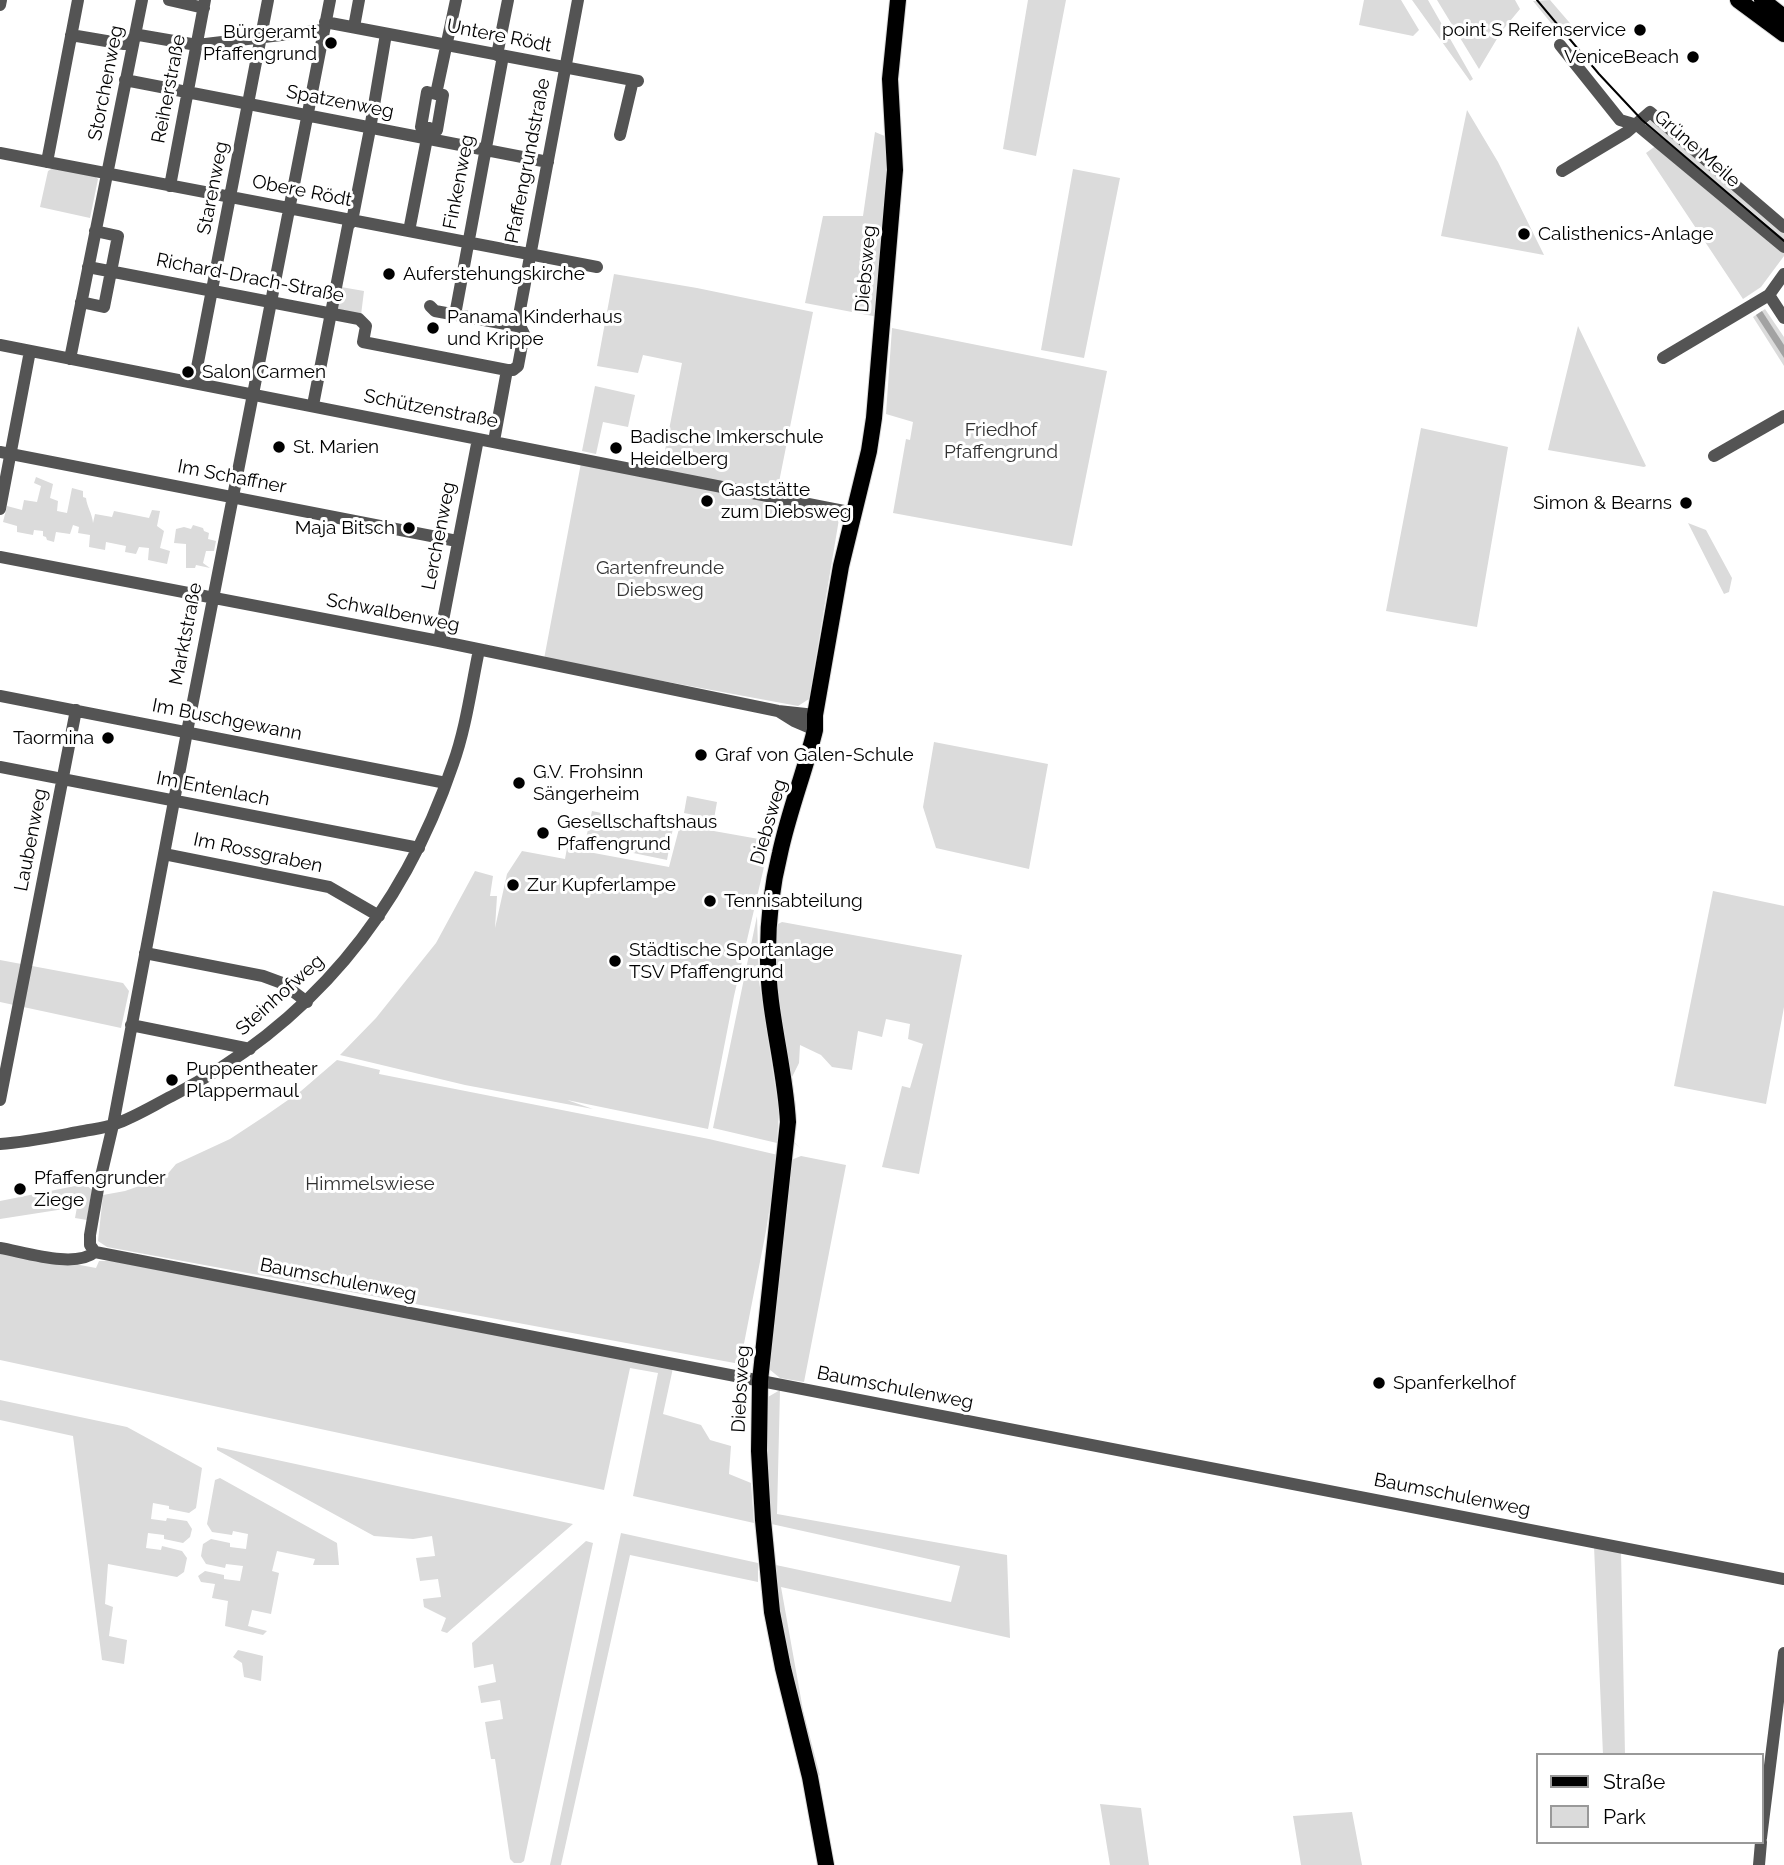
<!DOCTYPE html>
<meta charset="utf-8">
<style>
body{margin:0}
#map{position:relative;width:1784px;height:1865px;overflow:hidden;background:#fff;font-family:Raleway,sans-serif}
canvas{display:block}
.legend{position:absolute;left:1536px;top:1753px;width:228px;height:91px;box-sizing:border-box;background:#fff;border:2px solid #999;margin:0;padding:9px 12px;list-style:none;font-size:21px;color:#000}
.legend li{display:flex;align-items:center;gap:14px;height:35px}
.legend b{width:35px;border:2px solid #999}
</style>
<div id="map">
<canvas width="1784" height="1865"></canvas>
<ul class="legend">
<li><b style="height:9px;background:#000"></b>Straße</li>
<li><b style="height:19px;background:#dbdbdb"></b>Park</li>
</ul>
</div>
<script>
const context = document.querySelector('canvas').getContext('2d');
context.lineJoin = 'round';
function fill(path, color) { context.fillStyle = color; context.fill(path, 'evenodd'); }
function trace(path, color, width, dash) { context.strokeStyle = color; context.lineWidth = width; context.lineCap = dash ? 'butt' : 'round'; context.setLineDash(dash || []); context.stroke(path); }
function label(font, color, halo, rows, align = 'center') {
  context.font = font + ' Raleway,sans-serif'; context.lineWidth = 6; context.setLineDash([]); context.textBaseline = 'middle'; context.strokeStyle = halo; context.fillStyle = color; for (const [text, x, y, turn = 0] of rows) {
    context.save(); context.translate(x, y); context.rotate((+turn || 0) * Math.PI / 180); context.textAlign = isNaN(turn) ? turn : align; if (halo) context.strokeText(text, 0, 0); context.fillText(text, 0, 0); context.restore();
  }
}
const green = new Path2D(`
 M1028,0h38l-30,156 -33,-7z
 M1364,0h37l18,30 -6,6 -54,-11z
 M1412,0h16l45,79 -3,2z
 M1437,0h78l5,9 -19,23 -22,37z
 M1550,0l25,29 -11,10 -31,-38z
 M1467,110l31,52 46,93 -103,-19z
 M1650,120l134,111v15l-139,-120z
 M875,132l12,5 3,6 -12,174 -73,-14 18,-87h40z
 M1657,145l127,107v4l-23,31 -18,12 -97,-146z
 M53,168l42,8 3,3 -8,39 -50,-11 8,-36z
 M1073,169l47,9 -36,180 -43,-8z
 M614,274l83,14 116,24 -36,180 -116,-21 21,-108 -39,-8 -5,18 -41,-7z
 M341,287l23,4 -3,24 -24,-4z
 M1765,309l19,28v29l-31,-49z
 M1578,326l68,140 -2,1 -96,-17z
 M892,328l215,43 -35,175 -179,-33 13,-74 4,1 3,-18 -27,-8z
 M595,386l40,9 -7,32 -25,-5 -7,32 -14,-3z
 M1421,428l87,19 -31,180 -91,-16z
 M581,463l251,48 7,8 -30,180 -11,7 -254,-47z
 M36,477l17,7 -3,14 8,3 -1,10 10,2 5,-25 11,3v6l3,1c1,9 6,15 7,25l2,-9 17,3 2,-6 35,7 3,-8 8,1 -3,15 7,5 -4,17 10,3 -3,13 -19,-4 1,-12 -10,-1 -3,7 -11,-2 1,-6 -20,-4 -1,8 -16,-3 1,-12 -12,-2 1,-6 -6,-2 -3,9 -14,-2 -2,10 -7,-2 -1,-3 -3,-1v-5l-9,-1 -1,5 -16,-3v-6l-14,-4 4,-16 15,4 2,-10 13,2 4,-16 -7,-3z
 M1688,523l18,7 26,48 -3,14 -5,2z
 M193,525l10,3 1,3 5,2 -1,6 8,2 -2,10h-8l-3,12 7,5 -14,-3 -1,3h-9v-24l-12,-1 2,-14 8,-2 7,2z
 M934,742l114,22 -19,105 -93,-21 -13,-41z
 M687,796l30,6 -3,17 -30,-6z
 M592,811l81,17 -6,32 -82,-17z
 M680,825l90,16 -36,155 -26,133 -141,-29 26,9 -128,-24 -125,-30 36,-37 60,-75 39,-72 18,5 -3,20h7l-2,32 12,-54 15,-23 43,8 2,-11 102,19z
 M1713,891l71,15v101l-18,97 -92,-18z
 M757,916l2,65 20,130 -2,32 -64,-15z
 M782,922l180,33 -43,219 -37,-7 20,-81 8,2 13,-44 -15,-5 2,-15 -24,-5 -4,18 -24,-6 -6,39 -20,-3 -11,-12 -21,-10 -1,18 -7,14 4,31 -1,35 6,6 -9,-8 -14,-128 -4,-87z
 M0,960l123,23 6,8 -8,37 -121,-26z
 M337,1060l43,10 -1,4 330,65 69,16 -12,76 -26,133 -633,-117 -9,-6 5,-46 22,-4 40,-14 11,-13 54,-25 35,-23 36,-25z
 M801,1156l45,9 -42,217 -24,-4 -11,-9 22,-209z
 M85,1184l7,6 -5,30 -12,-2 2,-11 -77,12v-18z
 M0,1250l96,18 3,-7h13l561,107 -10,46 38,11 9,15 21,6 -2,28 22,9 3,40 -121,-27 25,-123 -28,-5 -26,122 -604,-130z
 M780,1390l-3,124 230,41 3,83 -229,-51 22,123 17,66 -5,-6 -16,-55 -28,-151 180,38 9,-36 -193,-43 -1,-116 2,-10z
 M0,1400l127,27 75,41 -6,40 -7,5 -20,-4v-3l-16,-3 -2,16 15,2 1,-3 20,3 5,8 -2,8 -7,6 -19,-4v-4l-16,-2 -2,15 15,2 1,-4 20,5 5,7 -3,14 -7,5 -69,-13 -3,40 8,3 -4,29 18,4 -3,24 -22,-4 -29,-224 -73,-16z
 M217,1447l356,77 -126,109 -6,-2 5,-13 -22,-11 -1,-8 18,-2 -3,-18 -18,2 -4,-23 19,-2 -3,-20 -19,3 -39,-3 -157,-86z
 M220,1478l117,65 2,22h-26l2,-6 -38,-8 -5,20 7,2 -8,41 -19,-4 -4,16 19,5 -4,4 -38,-9 3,-25 -16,-3 3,-14 -14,-2 -3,-6 7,-5 19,4v4l16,2 3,-15 -17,-2 -1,4 -19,-4 -5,-8 2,-12 8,-5 19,4v4l16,2 2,-15 -15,-3 -1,4 -20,-3 -5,-8 8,-44z
 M621,1533l137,30v19l-128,-27 -69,310h-11z
 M586,1541l7,2 -69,318 -3,2h-7l-4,-4 -15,-100h-4l-6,-37 18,-3 -3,-19 -19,3 -3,-17 18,-4 -3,-18 -19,4 -2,-25z
 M1594,1546l27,5 4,204h-22z
 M238,1650l25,6 -2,25 -17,-4 -2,-14 -9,-6z
 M1100,1804l41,4 8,57h-39z
 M1352,1812l10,53h-61l-8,-49z`);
const water = new Path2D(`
 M1762,311l22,34v13l-28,-43z`);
const minor = new Path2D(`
 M169,0l35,8
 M0,5l1,-5
 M325,22l313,59
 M354,27l5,-27
 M71,35l53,9 15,-9 58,10 126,-15
 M1560,45l60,75 17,5 147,122
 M497,55l11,-55
 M125,80l423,82
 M429,128l8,2 6,-35 -7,-1
 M620,135l13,-55
 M0,153l597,114
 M47,162l31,-162
 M1562,171l65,-39 23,-20 134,115
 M170,186l35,-186
 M409,231l20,-103 -8,-1 6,-35 9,2 20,-94
 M88,267l271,52 7,7 -3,16 144,28
 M1769,295l15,23
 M81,302l23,5 14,-71 -23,-5
 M430,306l5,5 82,15
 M455,315l48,-259
 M0,345l854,168
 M1663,358l106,-63 15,-21
 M70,359l72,-359
 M194,383l74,-383
 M313,405l35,-179 4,-5 18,-92 16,-95
 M494,441l13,-71h6l5,-4 6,-32 -3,-6 -4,-2 61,-326
 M0,452l457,89
 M1714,456l70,-40
 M0,509l30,-158
 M0,557l439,84 339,70 37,4
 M439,641l39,-202
 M0,696l446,87
 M778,711l16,10 21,9
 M0,767l419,81
 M164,854l165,33 50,29
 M145,953l118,23 19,7 25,19
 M131,1025l119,24
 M0,1100l76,-390
 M0,1144c28,-2 56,-8 84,-13 10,-2 22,-3 31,-7 20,-7 39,-19 57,-28 139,-72 231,-184 281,-332 13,-36 18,-76 26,-114
 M0,1248c24,4 75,21 95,4l1689,327
 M95,1252l-5,-7v-10l8,-46 15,-64 74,-393 143,-732
 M1761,1838l23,-185
 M1759,1865l2,-23`);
const major = new Path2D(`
 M1738,0l46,34
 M1762,0l22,17
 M826,1865l-16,-88 -27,-109 -11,-56 -9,-92 -4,-69 1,-70 28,-259c-3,-57 -21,-112 -20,-169 0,-34 4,-68 12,-100 9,-42 25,-82 35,-123v-15l26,-149 28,-115 5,-33 21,-248 -5,-91 8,-79`);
const tram = new Path2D(`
 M1537,0l62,74 43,46 142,121`);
const markers = [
 [1640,30,7,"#000"],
 [331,43,7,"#000"],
 [1693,57,7,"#000"],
 [1524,234,7,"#000"],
 [389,274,7,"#000"],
 [433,328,7,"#000"],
 [188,372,7,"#000"],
 [279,447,7,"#000"],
 [616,448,7,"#000"],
 [707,501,7,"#000"],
 [1686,503,7,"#000"],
 [409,528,7,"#000"],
 [108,738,7,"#000"],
 [701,755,7,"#000"],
 [519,783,7,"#000"],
 [543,833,7,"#000"],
 [513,885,7,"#000"],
 [710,901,7,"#000"],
 [615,961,7,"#000"],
 [172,1080,7,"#000"],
 [20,1189,7,"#000"],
 [1379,1383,7,"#000"]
];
const poiNames = [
 ["point S Reifenservice",1626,30,"right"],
 ["Bürgeramt",317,32,"right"],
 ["Pfaffengrund",317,54,"right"],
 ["VeniceBeach",1679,57,"right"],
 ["Calisthenics-Anlage",1538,234],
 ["Auferstehungskirche",403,274],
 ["Panama Kinderhaus",447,317],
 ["und Krippe",447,339],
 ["Salon Carmen",202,372],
 ["Badische Imkerschule",630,437],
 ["Heidelberg",630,459],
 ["St. Marien",293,447],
 ["Gaststätte",721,490],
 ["zum Diebsweg",721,512],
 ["Simon & Bearns",1672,503,"right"],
 ["Maja Bitsch",395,528,"right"],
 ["Taormina",94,738,"right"],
 ["Graf von Galen-Schule",715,755],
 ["G.V. Frohsinn",533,772],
 ["Sängerheim",533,794],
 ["Gesellschaftshaus",557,822],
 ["Pfaffengrund",557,844],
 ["Zur Kupferlampe",527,885],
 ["Tennisabteilung",724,901],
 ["Städtische Sportanlage",629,950],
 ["TSV Pfaffengrund",629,972],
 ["Puppentheater",186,1069],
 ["Plappermaul",186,1091],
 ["Pfaffengrunder",34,1178],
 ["Ziege",34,1200],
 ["Spanferkelhof",1393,1383]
];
const streetNames = [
 ["Untere Rödt",499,36,11],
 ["Storchenweg",106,83,-79],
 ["Reiherstraße",169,89,-79],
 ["Spatzenweg",340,102,11],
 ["Grüne Meile",1697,149,41],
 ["Pfaffengrundstraße",528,161,-79],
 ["Finkenweg",459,182,-79],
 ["Starenweg",213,188,-79],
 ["Obere Rödt",302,191,11],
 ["Diebsweg",866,269,-85],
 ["Richard-Drach-Straße",250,278,11],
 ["Schützenstraße",431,409,11],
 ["Im Schaffner",232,477,11],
 ["Lerchenweg",439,536,-79],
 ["Schwalbenweg",393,613,11],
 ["Marktstraße",186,634,-79],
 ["Im Buschgewann",227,720,11],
 ["Im Entenlach",213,789,11],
 ["Diebsweg",769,822,-74],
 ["Laubenweg",31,840,-79],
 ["Im Rossgraben",258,853,12],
 ["Steinhofweg",280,995,-42],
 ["Baumschulenweg",338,1280,11],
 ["Baumschulenweg",895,1388,11],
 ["Diebsweg",741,1389,-87],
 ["Baumschulenweg",1452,1495,11]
];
const parkNames = [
 ["Friedhof",1001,430],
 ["Pfaffengrund",1001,452],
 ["Gartenfreunde",660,568],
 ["Diebsweg",660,590],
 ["Himmelswiese",370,1184]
];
fill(green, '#dbdbdb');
fill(water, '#a2a2a2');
trace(major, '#dbdbdb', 18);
trace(minor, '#545454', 12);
trace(major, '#000', 16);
trace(tram, '#000', 2);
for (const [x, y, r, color] of markers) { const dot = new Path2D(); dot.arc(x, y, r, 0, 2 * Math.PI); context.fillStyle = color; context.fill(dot); trace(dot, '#fff', 2.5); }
label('19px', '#000', '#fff', poiNames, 'left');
label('19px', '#000', '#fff', streetNames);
label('19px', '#323232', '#fff', parkNames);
</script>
